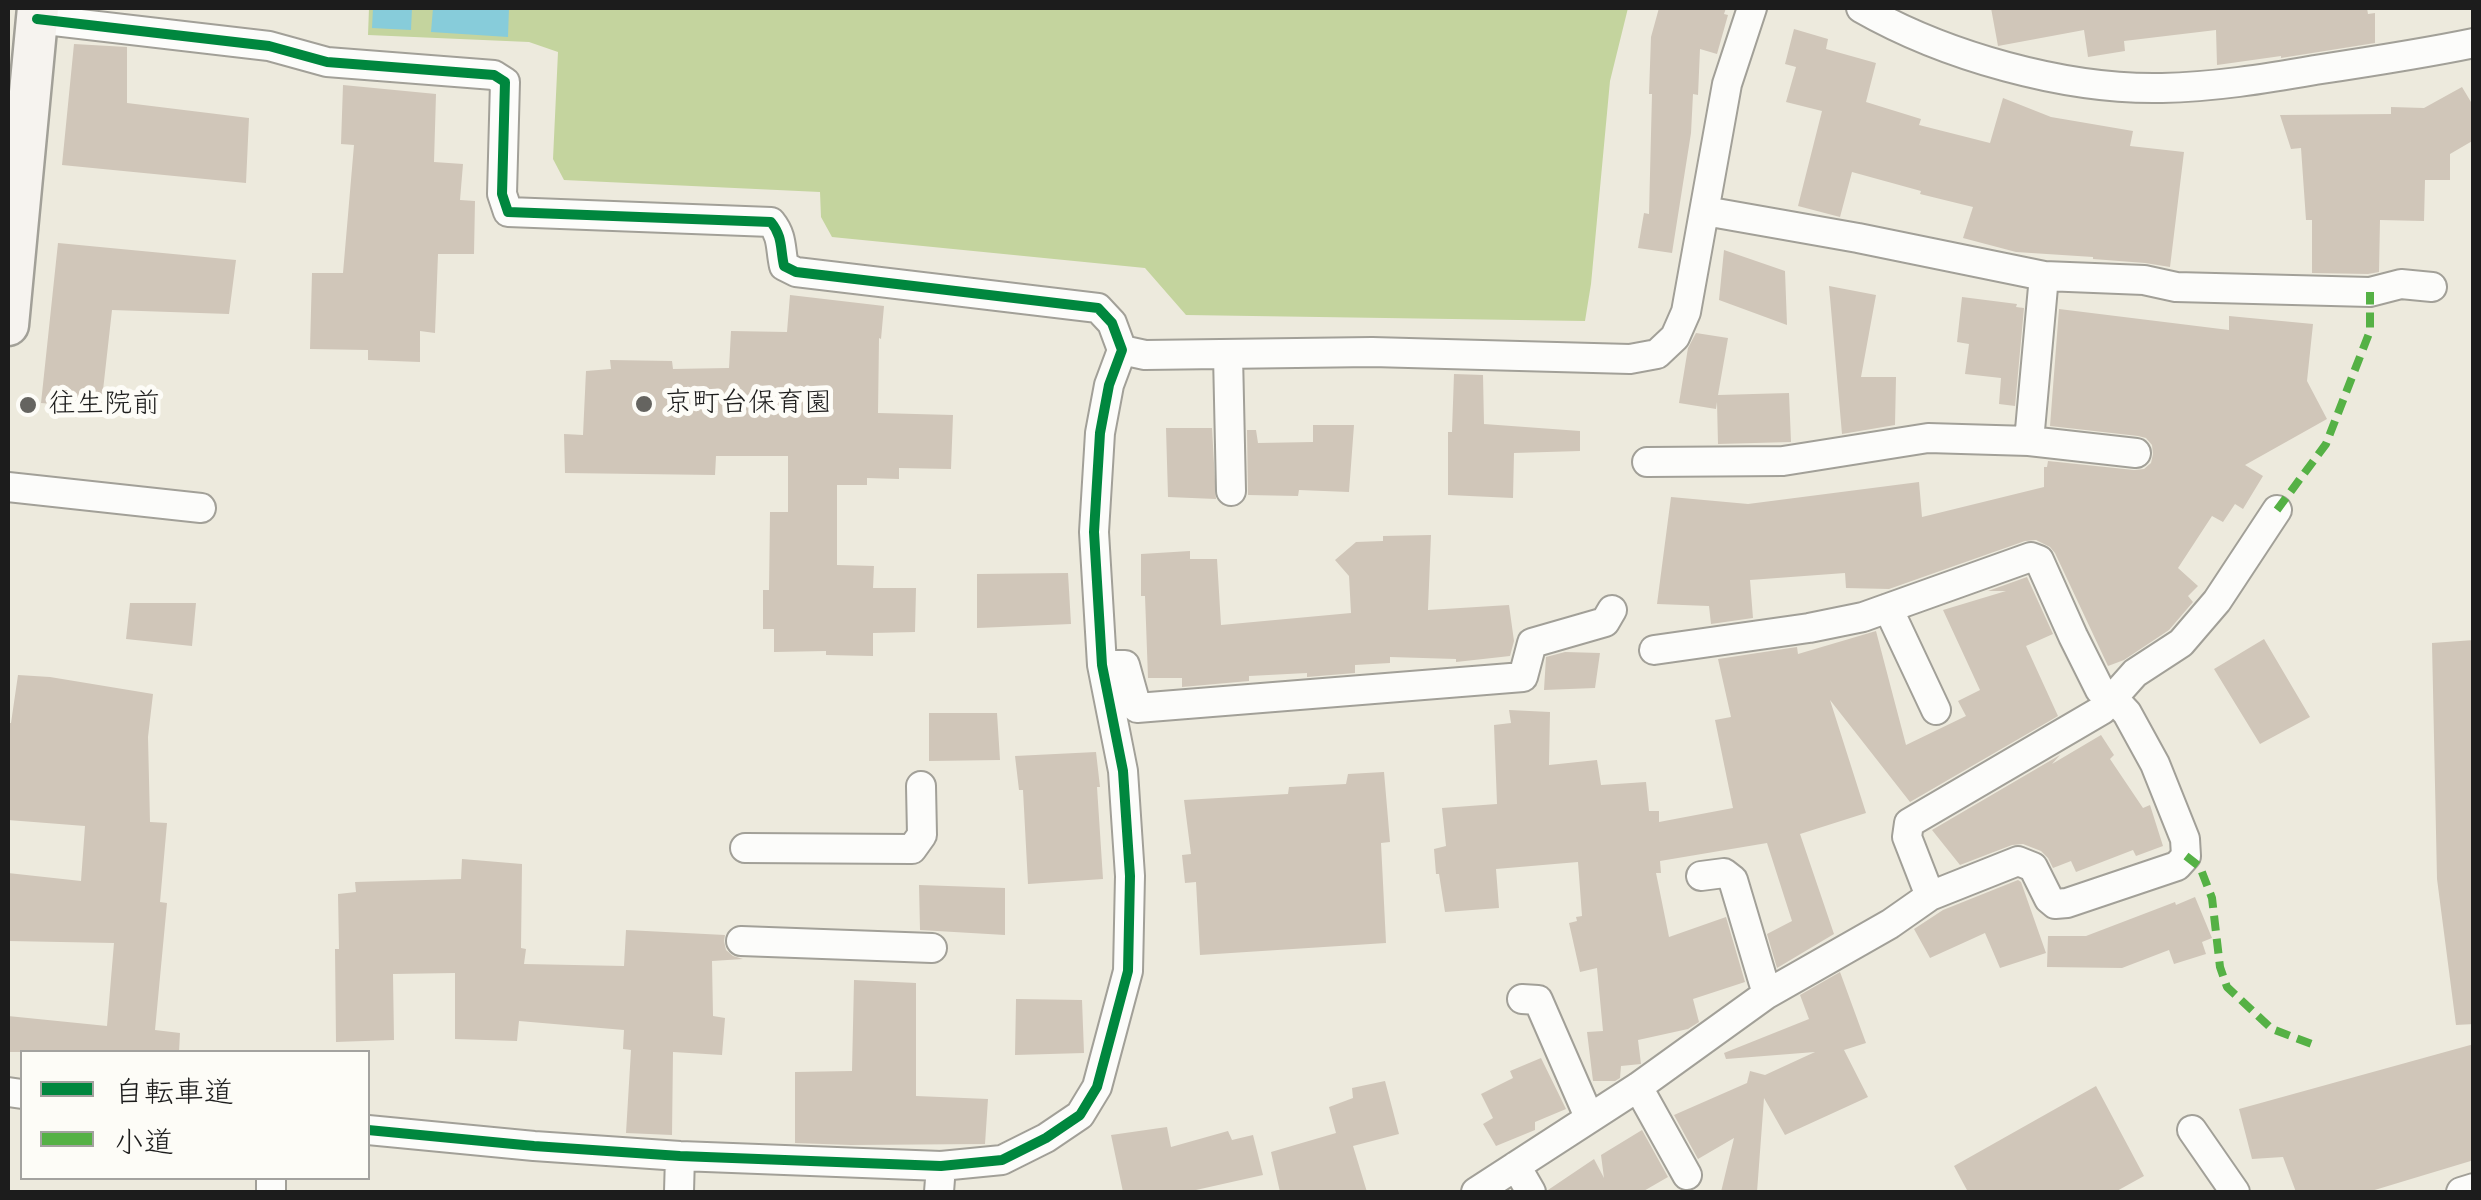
<!DOCTYPE html>
<meta charset="utf-8">
<style>
body{margin:0}
#map{position:relative;width:2481px;height:1200px;overflow:hidden;background:#edeadd;font-family:"Shantell Sans","Klee One",sans-serif}
canvas{display:block}
.frame{position:absolute;inset:0;border:10px solid #1c1c1c;pointer-events:none}
.legend{position:absolute;left:20px;top:1050px;width:350px;height:130px;box-sizing:border-box;background:#fdfcf7;border:2px solid #a3a29f;margin:0;padding:12px 18px;list-style:none;font-size:30px;color:#1c1c1c}
.legend li{display:flex;align-items:center;gap:20px;height:50px}
.legend b{width:50px;border:2px solid #a3a29f}
</style>
<div id="map">
<canvas width="2481" height="1200"></canvas>
<div class="frame"></div>
<ul class="legend">
<li><b style="height:12px;background:#00873e"></b>自転車道</li>
<li><b style="height:12px;background:#55b145"></b>小道</li>
</ul>
</div>
<script>
const context = document.querySelector('canvas').getContext('2d');
context.lineJoin = 'round';
function fill(path, color) { context.fillStyle = color; context.fill(path, 'evenodd'); }
function trace(path, color, width, dash) { context.strokeStyle = color; context.lineWidth = width; context.lineCap = dash ? 'butt' : 'round'; context.setLineDash(dash || []); context.stroke(path); }
function label(font, color, halo, rows, align = 'center') {
  context.font = font + ' "Shantell Sans","Klee One",sans-serif'; context.lineWidth = 10; context.setLineDash([]); context.textBaseline = 'middle'; context.strokeStyle = halo; context.fillStyle = color; for (const [text, x, y, turn = 0] of rows) {
    context.save(); context.translate(x, y); context.rotate((+turn || 0) * Math.PI / 180); context.textAlign = isNaN(turn) ? turn : align; if (halo) context.strokeText(text, 0, 0); context.fillText(text, 0, 0); context.restore();
  }
}
const green = new Path2D(`
 M369,8h1259l-18,73 -19,203 -6,37 -399,-6 -41,-47 -313,-31 -11,-20 -1,-25 -256,-12 -11,-21 5,-107 -29,-10 -161,-7z`);
const water = new Path2D(`
 M373,8h39l-1,22 -39,-2z
 M433,8h76l-1,29 -77,-5z`);
const building = new Path2D(`
 M1659,8h67l-2,6 4,1 -11,39 -17,-5 -2,46 -5,-1 -2,39 -19,120 -34,-5 6,-35 5,1 3,-120h-3l2,-57z
 M1991,8h376l1,6 7,-1v30l-94,15v-2l-64,9 -1,-35 -92,11 1,10 -37,6 -4,-27 -86,16z
 M1794,29l34,10 -2,10 50,14 -10,39 55,17 -2,6 71,18 13,-45 48,19 82,14 -3,15 54,6 -14,115 -25,-4 -52,-4v-2l-77,-5 -53,-14 10,-31 -53,-13 1,-3 -69,-19 -12,45 -42,-11 24,-95 -36,-9 10,-35 -11,-3z
 M74,44l53,3v56l122,15 -3,65 -184,-18z
 M343,85l93,9 -2,68 29,2 -3,36 15,1 -1,53h-36l-3,79 -15,-2v31l-52,-2v-10l-58,-1 2,-76h31l11,-128 -13,-1z
 M2462,87l12,20v33l-24,14v26h-25l-1,41 -44,-1 -1,52 -11,2 -56,-1v-53h-6l-5,-72 -10,1 -11,-34 111,-1v-7l33,1z
 M58,243l178,17 -7,54 -117,-4 -11,98 -60,-5z
 M1724,250l61,21 2,54 -68,-25z
 M1829,286l47,9 -15,82h35l-1,48 -53,9z
 M790,295l94,11 -3,33 -2,-1 -1,75 75,2 -2,54 -52,-1v11l-32,-1v7h-30v80l37,1 -1,22h43l-1,44 -42,1v23l-47,-1v-4l-52,1v-23h-11v-39h6l1,-78h18v-56h-72l-1,19 -150,-2 -1,-39 19,1 3,-64 25,-2 -1,-9 62,1 1,8 56,-1 2,-37 56,1z
 M1962,297l55,7 -1,3 8,1 -9,98 -16,-2 2,-26 -36,-4 4,-30 -12,-2z
 M2059,309l170,21v-14l84,8 -6,57 20,38 -82,46 18,11 -20,33 -8,-5 -12,18 -11,-6 -34,52 20,18 -10,10 5,6 -24,28 -45,30 -16,6 -53,-113 -5,-6 -14,-7 -11,1 -136,48 -43,-1 -1,-15 -95,7 3,38 -42,6 -2,-18 -52,-2 14,-107 77,7 171,-22 3,35 122,-30v-20h3l1,-6 86,9 10,-1 7,-6 2,-9 -1,-9 -6,-7 -8,-2 -88,-10z
 M1696,333l32,5 -10,57 71,-2 2,49 -73,2 -1,-42 -1,7 -37,-6 9,-55z
 M1454,374l29,1 1,49 96,7v20l-66,2 -1,45 -65,-3v-63h4z
 M1313,425h41l-5,67 -50,-2 -1,6 -50,-1 -1,-65h9l2,13 55,-1z
 M1166,428h46l4,71 -48,-2z
 M1431,535l-3,75 81,-5 5,36 -4,15 -54,6v-3l-66,-2v6l-35,2v8l-48,4v-4l-58,3v5l-67,6v-9h-34l-3,-82h-4v-42l49,-3v8h27l4,66 130,-12 -2,-37 -14,-16 21,-18 27,-1v-5z
 M1068,573l3,51 -94,4v-54z
 M2027,577l26,57 -27,12 32,70 -148,86 -80,-102 36,113 -66,21 34,100 -57,34 -10,-34 25,-13 -25,-78 -107,18 1,12h-5l13,64 57,-20 19,65 -52,17 6,23 -11,7 -50,11 3,24 -20,2 -1,12 -5,3h-22l-6,-49 16,-1 -6,-63 -17,4 -11,-49 8,-2 -1,-4 6,-1 -4,-54 -82,7 3,39 -54,4 -6,-38h-3l-2,-25 12,-3 -4,-38 55,-4 -3,-79 17,-2 -2,-13 41,2 -1,53 48,-5 4,25 45,-3 3,29h10v11l74,-14 -18,-88 16,-3 -13,-58 79,-12 1,7 78,-23 30,114 60,-29 -8,-15 22,-11 -37,-80 63,-19h-18z
 M130,603h66l-4,43 -66,-7z
 M2264,639l46,78 -50,27 -46,-75z
 M2474,640v384l-18,1 -19,-146 -5,-236z
 M1565,652l35,1 -5,35 -51,2 2,-33z
 M18,675l32,2 103,17 -5,43 2,85 17,1 -7,79 7,1 -12,127 25,3 -1,19h-171v-36l99,10 7,-83 -106,-2v-68l73,8 4,-55 -77,-6v-97h3z
 M929,713h68l3,47 -71,1z
 M2101,735l13,20 -4,4 33,49 7,-3 13,41 -27,10 -3,-6 -57,22 -5,-11 -18,7 -5,-10 -7,-7 -18,-7 -11,1 -52,20 -28,-35 128,-75 -8,9z
 M1096,752l4,35h-3l6,92 -75,5 -5,-94h-4l-4,-34z
 M1384,772l6,70 -9,1 5,100 -186,12 -4,-73 -11,1 -3,-28 9,-1 -7,-54 104,-6 1,-7 57,-3 2,-10z
 M462,859l60,5 -1,84 5,1 -2,15 100,2 2,-36 99,5 -1,6 2,9 7,6 10,3 -31,2 1,55 12,2 -3,37 -49,-3 -1,83 -46,-2 5,-83 -8,-1 1,-19 -105,-9 -2,20 -62,-2v-66l-62,1 1,66 -58,2 -1,-93h4l-1,-55 18,-2 -1,-10 106,-3z
 M2018,880l3,2 25,71 -46,15 -15,-35 -55,25 -16,-29 29,-19z
 M919,885l86,3v47l-85,-5z
 M2195,897l17,41 -10,4 4,12 -32,10 -5,-14 -47,18 -75,-1 1,-31h38l89,-34 1,3z
 M1840,972l26,71 -22,7 24,47 -83,38 -21,-37 -7,94h-36l13,-54 -36,21 -24,-44 73,-32 3,-12 15,4 50,-23 -89,7 -2,-6 85,-34 -9,-24z
 M854,980l62,3v113l72,3 -3,45 -134,1 -56,-2v-71l57,-1z
 M1016,999l66,1 2,53 -69,2z
 M2474,1044v116l-106,32h-72l-13,-35 -31,2 -13,-50z
 M1541,1058l25,51 -31,13v8l-39,16 -13,-22 10,-6 -12,-24 32,-16 -3,-7z
 M1385,1081l14,53 -46,12 14,46h-87l-9,-40 65,-19 -7,-26 24,-9 -1,-10z
 M2096,1086l48,90 -29,16h-147l-14,-26z
 M1167,1127l4,20 57,-16 4,9 21,-5 10,40 -76,17h-64l-12,-57z
 M1642,1130l26,47 -26,15h-94v-2l46,-31 10,19 -3,-23z`);
const street = new Path2D(`
 M1861,8c84,48 204,82 301,80 51,-1 102,-9 153,-18 53,-8 106,-16 159,-27
 M37,19l232,27 58,16 167,13 11,7 -3,112 6,18 263,10c12,15 9,26 13,44l12,6 302,36 14,15 10,27 -13,35 -9,48 -6,99 8,133 21,106 7,105 -2,95 -31,116 -17,28 -34,23 -44,22 -61,6 -261,-10 -146,-10 -166,-16
 M1705,211l153,27 186,38 100,4 32,7 194,5 31,-8 31,3
 M1122,350l23,5 227,-3 258,7 27,-5 18,-17 11,-25 41,-228 25,-76
 M1228,355l3,136
 M2029,441l15,-165
 M1647,462l136,-1 145,-23 101,3 107,12
 M8,487l193,21
 M1888,608l48,102
 M1102,665h23l12,43 386,-31 9,-34 73,-21 7,-12
 M745,848l167,1 10,-14 -1,-49
 M1701,876l23,-3 9,7 34,114
 M1930,896l-23,-59 2,-14 193,-113 33,-37 46,-30 36,-42 60,-91
 M741,941l191,7
 M1522,999l16,1 51,117
 M1638,1087l49,88
 M8,1092l14,2
 M2192,1130l43,62
 M1516,1166l15,26
 M271,1178v14
 M679,1192l1,-36
 M939,1192l2,-26
 M1476,1192l162,-105 129,-93 123,-70 40,-28 88,-35 15,6 16,32 6,5 12,-1 110,-37 9,-10 -1,-17 -30,-75 -28,-51 -13,-14 -14,-9 -27,-54 -34,-76 -8,-3 -168,60 -54,11 -155,22
 M2461,1192l13,-4`);
const secondary = new Path2D(`
 M8,325l30,-317`);
const quiet = new Path2D(`
 M2277,510l49,-66 44,-113v-39
 M2186,856l14,11 12,31 8,69 7,20 45,42 45,17`);
const cycleway = new Path2D(`
 M37,19l232,27 58,16 167,13 11,7 -3,112 6,18 263,10c12,15 9,26 13,44l12,6 302,36 14,15 10,27 -13,35 -9,48 -6,99 8,133 21,106 7,105 -2,95 -31,116 -17,28 -34,23 -44,22 -61,6 -261,-10 -146,-10 -166,-16`);
const markers = [
 [644,404,10,"#656460"],
 [28,405,10,"#656460"]
];
const poiNames = [
 ["京町台保育園",664,404],
 ["往生院前",48,405]
];
fill(green, '#c4d49e');
fill(water, '#87ccda');
fill(building, '#d0c6b9');
trace(street, '#a2a098', 32);
trace(secondary, '#a2a098', 45);
trace(street, '#fcfcfa', 28);
trace(secondary, '#f6f3ef', 40);
trace(quiet, '#55b145', 8, [15, 8]);
trace(cycleway, '#00873e', 10);
for (const [x, y, r, color] of markers) { const dot = new Path2D(); dot.arc(x, y, r, 0, 2 * Math.PI); context.fillStyle = color; context.fill(dot); trace(dot, '#fdfcf7', 4); }
label('28px', '#1c1c1c', '#fdfcf7', poiNames, 'left');
</script>
